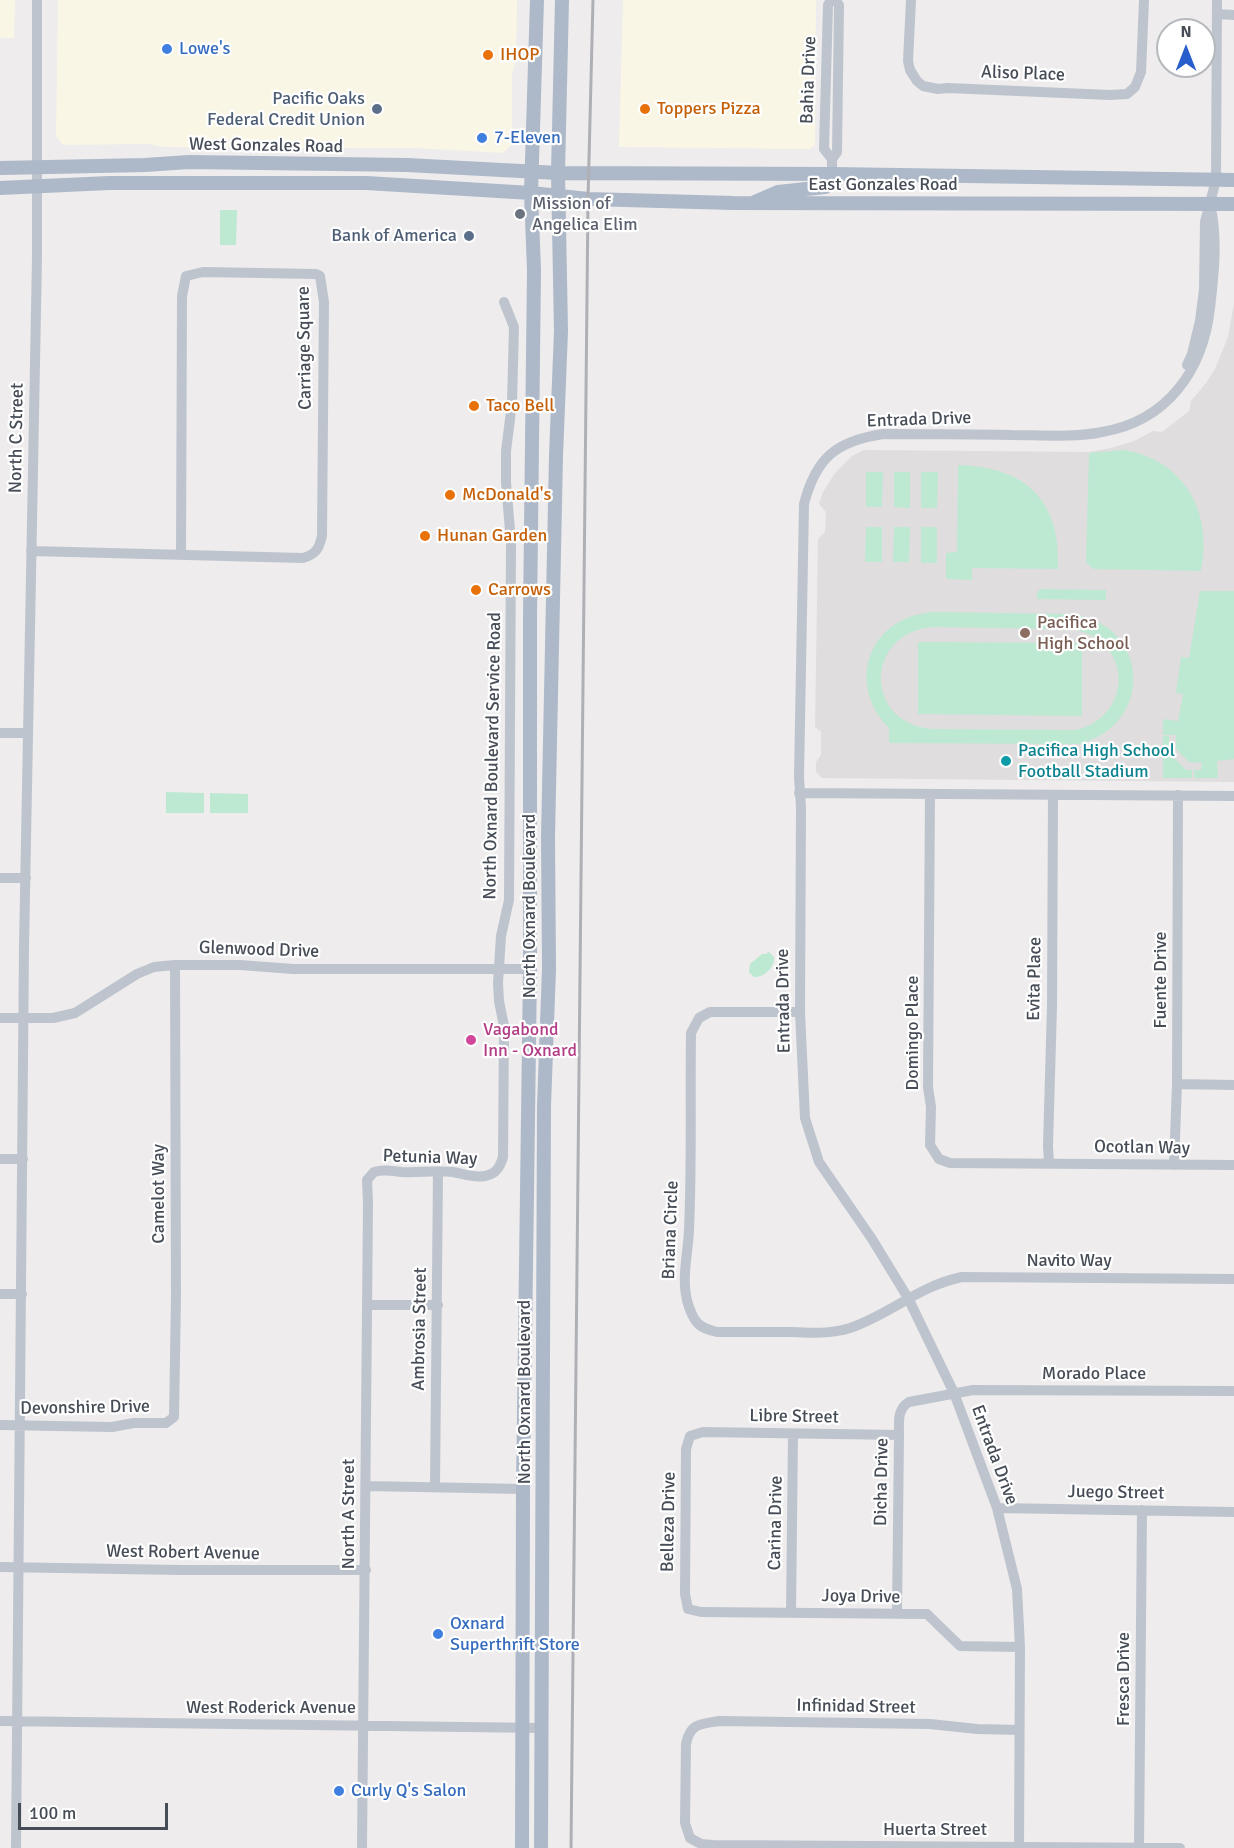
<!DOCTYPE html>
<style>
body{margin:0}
#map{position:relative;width:1234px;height:1848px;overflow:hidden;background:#eeecec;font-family:Signika,sans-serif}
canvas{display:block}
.north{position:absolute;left:1156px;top:18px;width:60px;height:60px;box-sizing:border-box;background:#fff;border:2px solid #b5b8bc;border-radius:50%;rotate:0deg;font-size:16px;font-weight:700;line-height:24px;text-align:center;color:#464d57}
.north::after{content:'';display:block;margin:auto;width:21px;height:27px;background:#285dcc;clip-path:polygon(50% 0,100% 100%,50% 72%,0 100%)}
.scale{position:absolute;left:18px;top:1803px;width:150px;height:27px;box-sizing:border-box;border:3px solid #464d57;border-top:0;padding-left:8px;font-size:18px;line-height:21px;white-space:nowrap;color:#464d57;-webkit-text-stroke:4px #fff;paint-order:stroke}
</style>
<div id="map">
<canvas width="1234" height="1848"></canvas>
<div class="north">N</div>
<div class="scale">100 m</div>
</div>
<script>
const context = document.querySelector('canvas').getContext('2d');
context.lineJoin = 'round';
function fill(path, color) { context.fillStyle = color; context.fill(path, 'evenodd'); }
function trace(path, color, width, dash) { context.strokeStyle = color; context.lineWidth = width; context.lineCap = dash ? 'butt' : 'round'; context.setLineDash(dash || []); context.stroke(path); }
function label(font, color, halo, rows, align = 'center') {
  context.font = font + ' Signika,sans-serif'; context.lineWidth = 4.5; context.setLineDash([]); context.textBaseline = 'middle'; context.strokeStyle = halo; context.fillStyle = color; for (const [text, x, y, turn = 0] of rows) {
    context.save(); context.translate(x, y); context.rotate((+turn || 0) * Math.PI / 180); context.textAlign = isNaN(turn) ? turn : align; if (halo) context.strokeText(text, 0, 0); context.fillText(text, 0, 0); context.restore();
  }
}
const commercial = new Path2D(`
 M0,0h15l-1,38h-14z
 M58,0h459l-1,57 -4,18v69l-9,9 -87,-5h-154l-97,-1 -18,-3 -84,1 -7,-9z
 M623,0h193l-1,145 -5,4 -191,-2z`);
const education = new Path2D(`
 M1234,303v479l-412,-4 -6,-6v-10l5,-7v-23l-6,-5 3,-188 7,-7 1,-20 -7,-8 4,-12 12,-19 17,-17 12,-6 225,2 22,-4 23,-7 19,-10 9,1 27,-21 2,-10 15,-18 9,-14 13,-32z`);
const green = new Path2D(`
 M220,210h17l-1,35h-16z
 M1124,450c61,10 89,63 77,121l-108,-2 -7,-7 3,-109z
 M958,465c68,2 103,35 100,104l-86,-1v12l-24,-1 -2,-1v-25l11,-1z
 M866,472h17l-1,35h-16z
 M894,472h16v36l-16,-1z
 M921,472h17l-1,36h-16z
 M866,527h16v35h-17z
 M894,527h16l-1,35h-16z
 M921,527h16v36h-16z
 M1040,589l66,1v10l-69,-1v-6z
 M1200,591h34v168l-17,2 1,17h-24v-8h7l1,-7 -13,-1 -13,-13v-14h-13v-16l15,2 5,-27 -7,-1 5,-36 8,1z
 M933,612l136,2c80,7 88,110 10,130l-190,-1v-15c-44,-45 -20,-111 44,-116zM933,627l135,2c63,5 69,86 8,101l-145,-1c-68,-7 -66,-97 2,-102z
 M918,642l164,1v73l-164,-2z
 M1163,736h6v17l17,17h6v8h-29z
 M166,792l38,1v20h-38z
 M210,793l38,1v19h-38z
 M768,951l6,6c1,10 -10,21 -20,20l-5,-5 1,-8 12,-10h5z`);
const minor = new Path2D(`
 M831,0l-3,5 -4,144 8,10
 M911,0l-3,61 2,9 7,11 6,5 15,3 10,-1 162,7 17,-1 8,-7 6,-15 3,-72
 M1217,14l17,1
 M832,174v-15l5,-7 2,-147 -4,-5
 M1187,365l5,-11 8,-33 4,-32 1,-67 11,-42 1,-180
 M31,551l272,7c13,-4 16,-9 19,-22l2,-234 -4,-26 -4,-2 -113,-2 -17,4 -4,20 -1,259
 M0,733h28
 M799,793l435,3
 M930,794l-2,293 3,20 -1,38 9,14 11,4 284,2
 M0,878h26
 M800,1012h-90l-11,6 -8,15c-1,65 1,131 -2,197 -1,25 -9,52 0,77 6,17 11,21 28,25 25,0 49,0 74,0 20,1 40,2 59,-4 41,-14 68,-42 112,-51l272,2
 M0,1018h53l22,-5 62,-39 17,-7 21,-2h65l53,4h237
 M1177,1084l57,1
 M0,1159h23
 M1049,1163l-1,-17 4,-140 1,-211
 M1174,1165l3,-81 1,-289
 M0,1294h22
 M367,1305h71
 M0,1425l112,2 22,-4h32l8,-6 2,-121 -1,-331
 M899,1435l-196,-3 -13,4 -4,13 -1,145 3,15 13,3 226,2 33,32 60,1
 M366,1486l157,3
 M435,1487l3,-315
 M997,1508l237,4
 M0,1567l181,3h185
 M791,1613l2,-179
 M897,1614l2,-179c0,-13 -2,-26 10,-33l64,-12 261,1
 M0,1721l542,7
 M1019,1730l-42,-1 -47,-5 -211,-3c-18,3 -29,2 -33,23l-1,79 5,15 11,6 12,1 467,3
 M16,1848l8,-901 13,-690v-257
 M362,1848l6,-645 -1,-23 7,-8c10,-3 17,-1 28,0 17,1 34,-2 51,0 11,2 21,6 32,4 11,-2 15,-9 18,-19l1,-131 -5,-25 -1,-18 3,-47 8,-36 2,-357 -5,-61v-31l6,-48 2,-76 -10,-25
 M1019,1848l1,-201 -3,-58 -20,-81 -43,-115 -46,-95 -36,-59 -53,-77 -14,-44 -5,-106 1,-204 -2,-31 5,-273c12,-47 33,-63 79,-70 43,0 86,0 128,1 30,0 62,3 91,-3 65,-11 101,-61 108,-124 4,-34 8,-71 0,-104
 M1139,1848l3,-338`);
const major = new Path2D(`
 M0,168l145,-3 44,-3 218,3 151,8 274,1 402,6
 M0,188l109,-5h257l165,10 57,6 145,4 501,1
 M755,202l23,-10 47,-5 5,-3 2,-10
 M522,1848l1,-359 7,-520v-353l4,-346 -3,-77 6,-193
 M541,1848l3,-742 5,-137 -1,-132 8,-381 5,-125 -3,-158 4,-173`);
const rail = new Path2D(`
 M571,1848l17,-1649 5,-199`);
const markers = [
 [167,49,6,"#3f7fe0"],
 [488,55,6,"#e8710a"],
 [377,109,6,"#5c6f8a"],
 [645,109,6,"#e8710a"],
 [482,138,6,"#3f7fe0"],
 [520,214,6,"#6b7280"],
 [469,236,6,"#5c6f8a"],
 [474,406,6,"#e8710a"],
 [450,495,6,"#e8710a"],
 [425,536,6,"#e8710a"],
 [476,590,6,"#e8710a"],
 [1025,633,6,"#8d6e63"],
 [1006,761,6,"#0f9aa8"],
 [471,1040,6,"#d1479c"],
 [438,1634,6,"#3f7fe0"],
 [339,1791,6,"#3f7fe0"]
];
const shopNames = [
 ["Lowe's",179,49],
 ["7-Eleven",494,138],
 ["Oxnard",450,1624],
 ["Superthrift Store",450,1645],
 ["Curly Q's Salon",351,1791]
];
const foodNames = [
 ["IHOP",500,55],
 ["Toppers Pizza",657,109],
 ["Taco Bell",486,406],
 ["McDonald's",462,495],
 ["Hunan Garden",437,536],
 ["Carrows",488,590]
];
const streetNames = [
 ["Aliso Place",1023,74,2],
 ["Bahia Drive",809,80,-88],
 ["West Gonzales Road",266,146,1],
 ["East Gonzales Road",883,185],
 ["Carriage Square",305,348,-91],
 ["Entrada Drive",919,420,-2],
 ["North C Street",17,438,-89],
 ["North Oxnard Boulevard Service Road",493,756,-89],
 ["North Oxnard Boulevard",530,906,-90],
 ["Glenwood Drive",259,950,2],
 ["Evita Place",1035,979,-89],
 ["Fuente Drive",1161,980,-90],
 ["Entrada Drive",784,1001,-91],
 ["Domingo Place",913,1033,-90],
 ["Ocotlan Way",1142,1148,1],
 ["Petunia Way",430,1158,2],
 ["Camelot Way",159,1194,-90],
 ["Briana Circle",671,1230,-88],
 ["Navito Way",1069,1261],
 ["Ambrosia Street",420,1329,-89],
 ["Morado Place",1094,1374],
 ["North Oxnard Boulevard",525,1392,-90],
 ["Devonshire Drive",85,1408,-1],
 ["Libre Street",794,1417,1],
 ["Entrada Drive",994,1455,70],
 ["Dicha Drive",882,1482,-89],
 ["Juego Street",1116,1493,1],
 ["North A Street",349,1514,-90],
 ["Belleza Drive",669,1522,-89],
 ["Carina Drive",776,1523,-89],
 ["West Robert Avenue",183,1553,1],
 ["Joya Drive",861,1597,1],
 ["Fresca Drive",1124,1679,-90],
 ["Infinidad Street",856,1707,1],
 ["West Roderick Avenue",271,1708],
 ["Huerta Street",935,1830]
];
const serviceNames = [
 ["Pacific Oaks",365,99],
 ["Federal Credit Union",365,120],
 ["Bank of America",457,236]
];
const worshipNames = [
 ["Mission of",532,204],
 ["Angelica Elim",532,225]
];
const educationNames = [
 ["Pacifica",1037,623],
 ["High School",1037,644]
];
const cultureNames = [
 ["Pacifica High School",1018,751],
 ["Football Stadium",1018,772]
];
const hotelNames = [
 ["Vagabond",483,1030],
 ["Inn - Oxnard",483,1051]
];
fill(commercial, '#f9f6e5');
fill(education, '#dfdddd');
fill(green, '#bde9d3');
trace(minor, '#bec4cd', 10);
trace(major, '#adb8c9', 14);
trace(rail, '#afb0b6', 3);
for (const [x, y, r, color] of markers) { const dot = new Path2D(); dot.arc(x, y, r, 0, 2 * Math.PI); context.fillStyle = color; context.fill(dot); trace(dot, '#fff', 2); }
label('18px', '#366cbe', '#fff', shopNames, 'left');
label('18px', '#c56008', '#fff', foodNames, 'left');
label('18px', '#464d57', '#fff', streetNames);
label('18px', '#4e5e75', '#fff', serviceNames, 'right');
label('18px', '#5b616d', '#fff', worshipNames, 'left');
label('18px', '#785e54', '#fff', educationNames, 'left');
label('18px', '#0d838f', '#fff', cultureNames, 'left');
label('18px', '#b23c85', '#fff', hotelNames, 'left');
</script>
